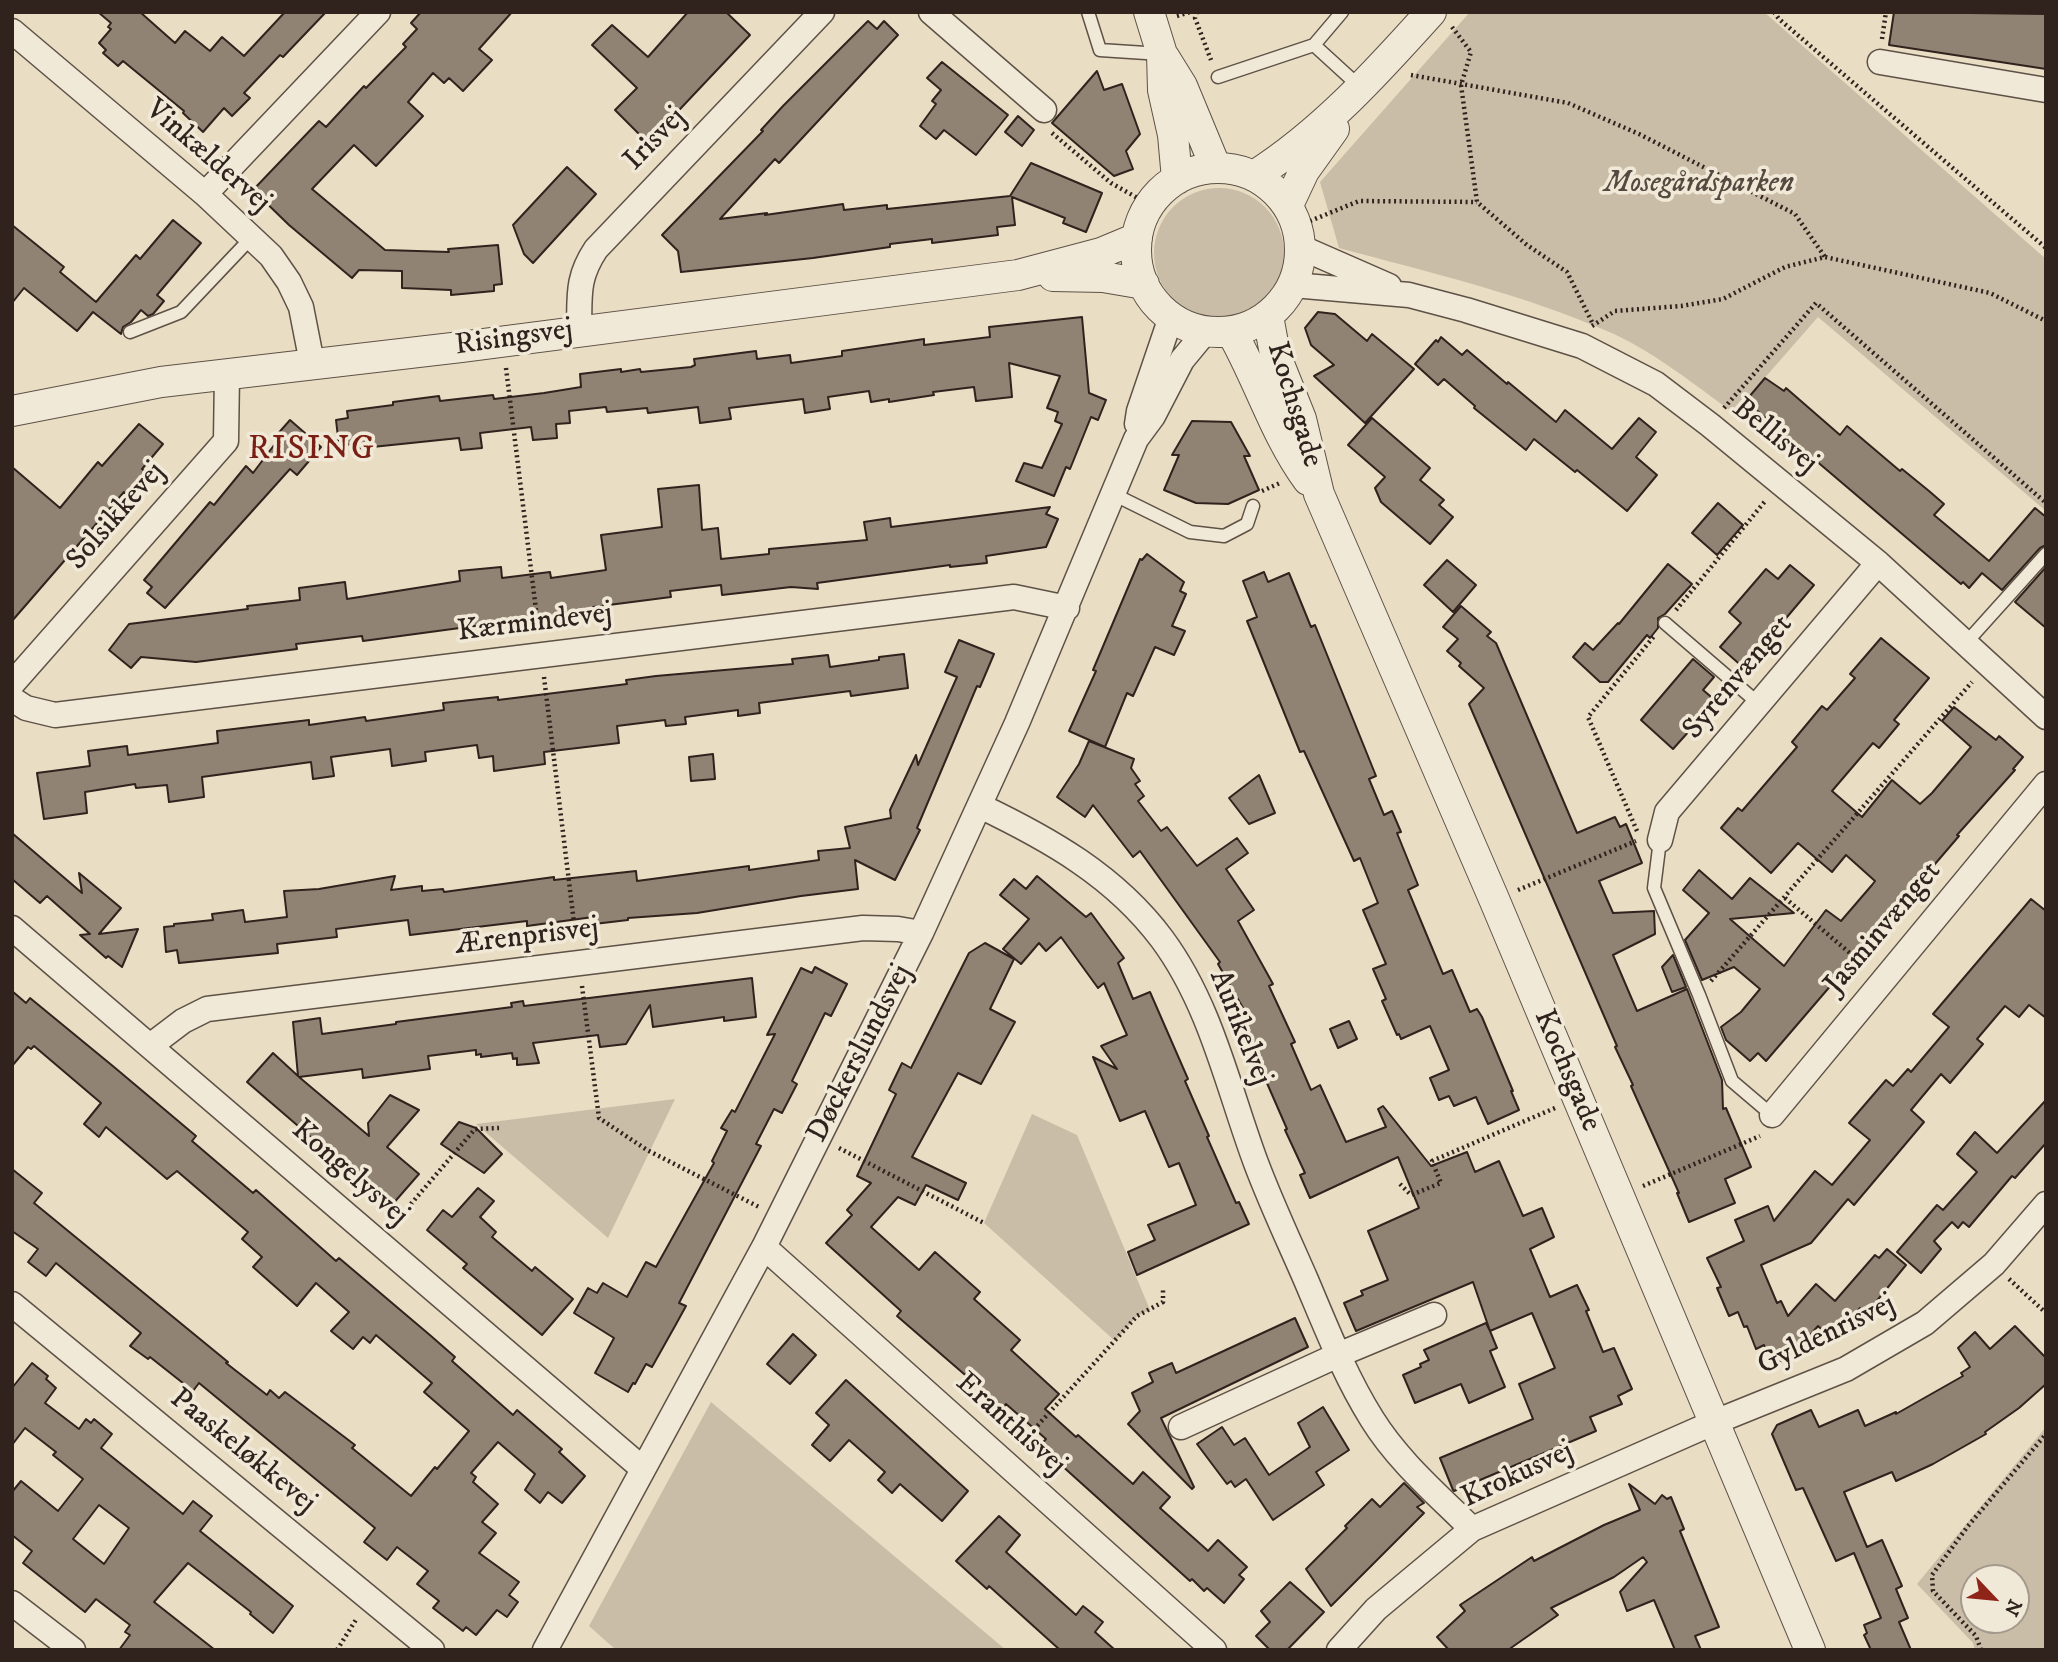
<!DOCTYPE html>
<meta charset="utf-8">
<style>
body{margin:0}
#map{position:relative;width:2058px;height:1662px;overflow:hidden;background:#e9ddc3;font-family:"IM FELL DW Pica",serif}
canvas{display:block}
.frame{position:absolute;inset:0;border:14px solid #30221d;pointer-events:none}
.north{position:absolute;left:1960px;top:1564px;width:70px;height:70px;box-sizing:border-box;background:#f1e9d8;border:2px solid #a4998d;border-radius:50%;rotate:116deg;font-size:19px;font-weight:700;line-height:28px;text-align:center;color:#30221d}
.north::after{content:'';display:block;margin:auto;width:24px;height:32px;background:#8f2418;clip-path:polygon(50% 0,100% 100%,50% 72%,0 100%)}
</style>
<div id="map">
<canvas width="2058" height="1662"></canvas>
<div class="frame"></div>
<div class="north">N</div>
</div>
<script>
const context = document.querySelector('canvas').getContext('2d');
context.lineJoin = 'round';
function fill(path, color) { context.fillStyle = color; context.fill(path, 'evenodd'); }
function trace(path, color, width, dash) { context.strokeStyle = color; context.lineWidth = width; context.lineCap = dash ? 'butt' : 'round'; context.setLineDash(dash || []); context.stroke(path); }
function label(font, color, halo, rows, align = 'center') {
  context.font = font + ' "IM FELL DW Pica",serif'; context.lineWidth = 7; context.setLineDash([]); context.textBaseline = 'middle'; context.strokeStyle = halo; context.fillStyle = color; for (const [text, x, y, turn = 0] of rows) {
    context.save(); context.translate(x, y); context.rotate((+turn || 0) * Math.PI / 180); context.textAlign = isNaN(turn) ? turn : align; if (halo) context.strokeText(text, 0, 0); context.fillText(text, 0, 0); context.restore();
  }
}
const green = new Path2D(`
 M1470,12h294l282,247v252l-228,-194 -84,96c-38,-27 -77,-59 -120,-79 -88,-39 -182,-61 -275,-86l-19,-66z
 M1154 253a65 65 0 1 1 130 0a65 65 0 1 1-130 0Z
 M675,1099l-67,139 -132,-114z
 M1032,1114l45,21 73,175 -13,6 -22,25 -131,-118z
 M711,1402l295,248h-390l-27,-24z
 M2046,1427v223h-71l-2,-7 -56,-59zM2016,1578v42h-42v-42z`);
const building = new Path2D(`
 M98,12h42l35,31 10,-12 25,20 12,-14 22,19 41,-44h41l-43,45 -3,-2 -36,38 6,5 -18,18 -8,-8 -21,24 -20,-19 1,-2 -61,-50 -5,5 -15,-13 3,-3 -7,-7 12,-14 -3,-2 3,-4z
 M421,12h91l-33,37 13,11 -29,31 -14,-13 -5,5 -11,-10 -25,29 15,14 -47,50 -22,-21 -42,44 73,61 64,2 -1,-3 50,-4 4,39 -8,1v6l-43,4v-5l-49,-2v-17l-43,-1 -7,8 -63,-53 -36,-35 66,-69 7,6 38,-41 2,2 40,-41 -3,-3 14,-15 -6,-6z
 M688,12h38l24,23 -102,108 -33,-33 22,-22 -45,-43 20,-20 36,32z
 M1894,12l152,2v55l-157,-24z
 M868,21l9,8 7,-8 14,14 -119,128 -4,-4 -55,60 47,-6 -2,2 78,-11 1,6 43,-5v4l123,-13 21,-33 71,30 -16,39 -23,-9 2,-5 -53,-21 3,28 -18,2 1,8 -66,8v-4l-42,5v3l-77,11 -132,14 -3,-21 -16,-16 101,-104 -2,-1 22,-24z
 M942,62l66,53 -32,40 -32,-25 -8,9 -16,-13 16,-22 -4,-3 9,-11 -14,-12z
 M1097,71l7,19 18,-6 18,50 -14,17 7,18 -19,7 -62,-53z
 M1018,116l16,14 -12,16 -17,-14z
 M567,167l29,27 -63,69 -9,-9 -11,-29z
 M173,220l28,23 -44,52 7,6 -11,13 -5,2 -7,-6 -10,12 -8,5 -2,7 -28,-22 -16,19 -53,-43 -12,15v-78l52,42 -4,5 36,30 40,-47 4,4z
 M1318,312l17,2 32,27 5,-7 42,35 -49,54 -51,-47 20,-11 -23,-20 -6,-17z
 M1082,317l7,76 17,7 -8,20 -7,-3 -21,52 -4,-2 -12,29 -38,-15 8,-18 18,5 20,-44 -7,-3 3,-9 -11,-4 13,-32 -51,-13 3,34 -36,4 -2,-14 -41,5 1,3 -45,7v-3l-18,3 -2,-11 -41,6 2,12 -25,4 -2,-14 -74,9 2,11 -31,4 -2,-16 -50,6 -1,-5 -40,4 -1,-5 -37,4 1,12 -14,1 1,14 -24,2 -2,-13 -51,6 2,15 -21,2 -2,-12 -106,11 -1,-5 -13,2 -3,-26 12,-2 -1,-7 46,-6v-3l46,-6 1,5 53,-6 1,4 50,-6 37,-6 -1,-13 41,-5v3l19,-3 1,3 50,-5 4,-2 -1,-6 62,-8 1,8 33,-4 1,8 51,-7v-5l82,-12v6l66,-8 -1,-10z
 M1441,337l21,18 5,-5 40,34 1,-2 48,40 9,-12 47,39 27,-31 17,14 -20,25 21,18 -30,36 -50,-41 -2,2 -41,-33 -8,11 -52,-42 1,-2 -31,-27 -6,6 -23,-21 21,-24 2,2z
 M1765,378l19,13 2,-3 54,47 7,-9 53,45 2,-2 27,22 15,13 -10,11 55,46 46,-53 11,9v28l-6,3 -38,42 -20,-17 -13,15 -6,-6 -2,2 -207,-176 3,-4 -8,-7z
 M1372,418l58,50 -10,12 24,20 -5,5 14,12 -23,27 -49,-42 -6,-14 10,-11 -37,-32z
 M290,420l31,27 -24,28 -7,-6 -125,139 -18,-15 5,-6 -8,-7 66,-78 4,3 32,-39 7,7 25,-33 -3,-3z
 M1192,421l39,1 19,34h-6l15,34 -31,14 -32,-1 -32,-13 15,-35h-7z
 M139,424l24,20 -21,25 10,8 -18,23 -10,-8 -112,129v-154l48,41 38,-46 4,4z
 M699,485l3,45 16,-2 3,31 48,-5v-5l98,-9 -3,-18 26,-4 1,9 159,-20 -4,7 12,5 -12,28 -60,9 1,7 -37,4v-2l-133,18 1,6 -27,-2 -69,8 -1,-10 -51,6 1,6 -78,10 1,3 -231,31 -1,-5 -66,8 1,5 -101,13 -55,-5 -10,11 -22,-18 20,-26 119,-15 -1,-3 53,-6 -1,-12 46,-6 2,17 113,-18 -1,-10 42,-4 1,11 48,-6 1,6 55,-8 -5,-35 61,-8 -4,-38z
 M1718,503l25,22 -26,30 -25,-22z
 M1147,554l37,28 -4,9 6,3 -14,32 13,5 -11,24 -19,-8 -22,49 -6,-3 -22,54 -36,-16 27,-60 -3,-1 47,-111 2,1z
 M1447,560l29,25 -23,27 -29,-27z
 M1668,564l24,20 -27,30 -7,4v10l-8,10 -3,-3 -39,47h-8l-27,-25 12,-14 8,7 25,-27 1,1z
 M1790,565l24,20 -70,83 -24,-21 21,-24 -12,-11 37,-43 12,10z
 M2046,567v61l-31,-26z
 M1264,572l4,10 21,-9 22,54 4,-2 61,151 -7,3 15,36 8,-4 9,21 -4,1 21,52 -10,5 35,84 9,-4 18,42 7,-3 5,8 31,74h-2l8,19 -31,14 -12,-27 -22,9 -5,-10 -10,4 -9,-22 19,-8 -19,-44 -29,13 -2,-5 -2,1 -15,-34 4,-2 -13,-30 13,-5 -23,-54 15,-7 -18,-45 -6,3 -50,-110 -4,1 -53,-131 10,-4 -14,-36z
 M1461,606l30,26 -4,4 9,7 81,190 38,-16 5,10 6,-3 16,39 -43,18 14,32 41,-2 1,23 -42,21 24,56 50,-22 35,91 1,29 3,-1 25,59 -26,12 10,24 -46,19 -12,-29h2l-48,-107 2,-1 -18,-38 2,-1 -148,-342 15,-16 -25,-22 2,-3 -14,-12 11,-12 -15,-12z
 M1881,638l48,40 -35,42 5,4 -20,24 -6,-5 -41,48 30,26 30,-37 28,24 12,-11 39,-46 -29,-26 12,-14 42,33 3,-4 24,21 -10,12 2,1 -58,65 2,1 -193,225 -8,-8 -8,8 -24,-21 -5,-13 20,-15 19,-23 -26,-22 -32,13 -17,-40 24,-27 -26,-23 16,-20 33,29 18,-21 44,35 -64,6 54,47 42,-56 15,11 31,-36 3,-4 -29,-26 -14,17 -34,-29 -27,30 -50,-45 17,-20 4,3 55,-64 -5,-5 30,-36 5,4 28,-32 -5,-4z
 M959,640l35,14 -14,33 -3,-1 -60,142 3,2 -25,50 -40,-20 3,29 -57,7 -104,17 -69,5v2l-34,4 -1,-7 -66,9v-5l-117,14 -2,-15 -72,9 1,8 -60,7 1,9 -99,10 -2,-13 -11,2 -2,-25 10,-1v-2l39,-4 -1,-6 31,-4 2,12 42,-5 -3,-26 35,-2 76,-13 -4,14 31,-4v5l21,-2 1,3 110,-15v3l82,-9 1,10 112,-15v4l70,-10 -1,-9 32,-3 -5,-21 46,-9 -1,-8 26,-55 2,10 39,-88 -12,-5z
 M904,654l4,34 -57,8 -1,-5 -91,12 1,10 -22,3v-6l-53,7 1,7 -20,2 -1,-6 -48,6 2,17 -75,9 1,12 -51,7 -1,-15 -14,2 -2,-13 -52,7 1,9 -34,5 -2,-17 -59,8 3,19 -21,3 -2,-17 -109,15 2,20 -35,5 -2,-17 -31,3 -1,-4 -50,8 2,21 -43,6 -7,-46 53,-7 -2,-15 39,-5 1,9 90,-12 -1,-12 92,-11v5l56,-8 1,4 78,-11 -1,-7 55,-6v3l129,-16 -1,-4 30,-4 137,-12 -1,-5 36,-4 2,12 49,-7v-3z
 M1693,659l21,18 -11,13 13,11 -43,48 -32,-29z
 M1089,741l45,18 -3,9 9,13 -5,3 9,12 -6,5 23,30 6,-4 30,39 40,-28 11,15 -22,16 28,41 -16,11 35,63 -4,2 26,56 -4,2 20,46 9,-5 26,57 40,-15 -8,-18 5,-3 48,60 36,-14 8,20 24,-11 24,55 19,-8 12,29 -24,12 20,48 27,-12 12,25 -3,1 17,41 11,-4 18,41 -14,7 4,8 -32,13 6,14 -142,60 -1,-1 -13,-32 93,-39 -14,-35 36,-16 -23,-55 -42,18 7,17 -7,3 15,36 -36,16 -8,-19 -46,19 -12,-28 18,-8 -1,-3 9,-4 -5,-10 62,-27 4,8 -17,-49 -117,49 -12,-28 19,-8 -2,-4 27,-11 -20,-49 51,-23 -21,-51 -88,41 -10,-23 5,-2 -20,-43 2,-1 -24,-55 -2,-8 2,-1 -24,-55 4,-2 -25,-44 2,-2 -80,-111 -7,6 -40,-52 -8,12 -28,-20 22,-33z
 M713,754l2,25 -24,2 -2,-24z
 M1259,775l16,38 -26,11 -20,-26z
 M12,833l70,60 -3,-20 42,35 -22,26 39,-5 -16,38 -14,-11 -2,2 -26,-23 10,-1 -43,-38 -7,7 -28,-24z
 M1037,876l49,41 5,-4 33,45 -6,5 15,36 17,-7 38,87 -3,2 24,55 -2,1 29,66 3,-1 10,22 -112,51 -9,-23 27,-12 -7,-15 48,-20 -17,-42 -10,4 -24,-56 -25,10 -27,-64 24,12 -16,-23 26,-11 -23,-52 -6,5 -37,-51 -15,14 -7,-8 -18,21 -18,-15 26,-30 -29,-24 14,-16 12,10z
 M2031,899l15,12v107l-17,-13 -10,12 -14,-11 -28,33 6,5 -33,39 -9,-9 -30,36 13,12 -70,83 -6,-6 -37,44 -50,22 16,38 4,-2 7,15 28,-32 19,17 40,-46 4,3 8,-9 19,16 -39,48 -7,-5 -27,32 -15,-14 -27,31 -19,8 -8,-20 -8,4 -9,-23 -3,1 -6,-15 -9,4 -12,-28 4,-1 -14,-29 37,-17 -9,-21 33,-14 6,15 41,-50 17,14 38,-45 -21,-17 37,-43 7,6 15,-17 3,3 38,-45 -16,-13z
 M985,943l29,16 -24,50 25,13 -34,62 -23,-11 -46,84 54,26 -8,17 -32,-15 -11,20 -17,-8 -27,30 48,43 16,-18 45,40 -6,7 46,41 -9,10 48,44 -14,15 31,28 2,-2 55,49 10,-12 27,25 -10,11 46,41 2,2 10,-11 29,27 -8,8 5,4 -20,24 -17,-15 -3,3 -12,-12 -2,2 -150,-135 6,-7 -40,-35 -5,6 -17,-14 2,-3 -89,-77 4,-5 -75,-68 26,-28 -5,-5 24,-27 -14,-7 39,-82 -7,-4 13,-27 9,5 58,-115z
 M1673,955l13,32 -14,5 -10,-25z
 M815,967l32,17 -16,32 -6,-3 -33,68 5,3 -15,29 -8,-4 -18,35 5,2 -82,157 7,3 -11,20 -23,41 -6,-3 -11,20 -2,-1 -5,9 -33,-19 19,-35 -40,-25 14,-25 9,5 6,-10 24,14 19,-35 10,5 58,-104 -2,-2 15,-30 -6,-3 11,-18 3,2 40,-78 -8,1 34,-67 11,5z
 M752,978l4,39 -32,4v-4l-71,10 -3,-22 -24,39 -26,3 -2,-12 -65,8 6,20 -22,2v-7l-4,1 -1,-6 -31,4v-3l-5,1v-5l-48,6 2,13 -67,9 -1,-9 -63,8 70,59 -1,-13 22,-28 29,15 -32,37 32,27 -28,32 -144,-124 26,-29 25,23 -5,-54 27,-4 2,16 74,-10v-2l116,-15 -1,-4 12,-2 1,5z
 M12,991l14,12 4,-5 84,69 82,69 -4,5 61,52 3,-3 80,71 3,-3 92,78 24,21 -3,4 61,54 4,-5 45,39 -3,3 26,24 -23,27 -14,-11 -8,11 -15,-13 10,-16 -37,-32 -27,31 5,4 -3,5 25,22 -16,18 14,11 -17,20 40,29 -10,13 9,7 -11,15 -10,-7 -21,25 -10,-8 -3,4 -30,-23 6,-7 -22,-17 11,-13 -31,-24 -10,13 -23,-18 11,-14 -176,-145 -6,8 -43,-34 -2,2 -18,-13 11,-13 -85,-70 -10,13 -18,-14 10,-13 -26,-18v-62l30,24 -8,10 194,159 -2,1 41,32 3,-5 9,8 6,-6 70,53 -3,3 59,48 24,-29 2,2 32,-38 -45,-39 8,-9 -56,-48 -6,8 -7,-6 -10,12 -22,-18 18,-19 -33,-29 -19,23 -44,-39 9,-10 -20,-18 6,-7 -71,-61 -10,8 -61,-52 -7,10 -15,-13 17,-21 -67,-57 -3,3 -3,-2 -16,19z
 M1349,1021l8,18 -19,9 -8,-19z
 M2046,1100v43l-31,35 -3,-2 -43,51 -6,-5 -5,6 -6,-6 -18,19 7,8 -20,24 -24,-21 40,-47 6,5 34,-38 -20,-18 18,-22 22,21z
 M459,1122l17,6 26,26 -18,19 -43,-29z
 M478,1188l16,13 -14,16 16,15 -4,5 40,34 3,-4 38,32 -31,36 -79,-67 4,-4 -40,-34 16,-20 9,7z
 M1295,1318l13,29 -147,71 33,69 -2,2 -64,-65 12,-13 -8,-18 21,-11 -4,-9 23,-10 4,10z
 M2015,1326l31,32v26l-27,24 -34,24 1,2 -53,30 -37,17 -4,-9 -48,20 23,55 15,-7 20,46 -6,3 12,29 -9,4 12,28h-40l-7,-15 3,-2 -3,-8 17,-7 -27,-65 -18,8 -33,-73 -7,2 -24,-56 5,-9 34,-15 8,17 39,-17 7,16 31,-14v2l67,-38 -2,-3 9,-6 -12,-19 17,-16 15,17z
 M793,1334l23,21 -26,29 -23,-20z
 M32,1363l16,13 -2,3 10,9 -11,15 34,26 7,-10 5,4 3,-4 18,15 -11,14 82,66 10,-13 19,15 -12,15 93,75 -20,27 -23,-19 1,-2 -63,-49 -34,39 61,48h-96l11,-15 -5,-3 5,-7 -34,-26 -11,13 -62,-49 9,-12 -20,-16v-43l9,-11 37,30 25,-32 -30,-24 3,-3 -31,-24 -13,17v-57zM99,1505l30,23 -25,36 -31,-25z
 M846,1380l122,111 -26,30 -42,-37 -8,9 -14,-13 7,-8 -36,-32 -19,21 -18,-16 17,-20 -13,-12z
 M1323,1407l26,43 -33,22 8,13 -51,35 -27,-41 -11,8 -4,-6 -4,3 -30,-40 25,-17 12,18 11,-7 24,37 41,-28 -12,-24z
 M1404,1483l20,20 -7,4 7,6 -93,93 -25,-37 41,-41 -2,-2 27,-27 8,8z
 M1629,1484l26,20 7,-9 5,4 4,-2 13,32 -4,2 39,96 -24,9 6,14h-26l-21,-50 -27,11 -7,-19 27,-30 -4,-5 -29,20 -63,31 7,7 -50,35h-59l-12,-13 28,-26 -5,-6 72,-48 2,4 70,-36 36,-15z
 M999,1516l21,19 -14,17 70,63 7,-9 20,16 -8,10 20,18h-55l-71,-64 -2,3 -31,-28z
 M1290,1582l34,30 -37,38h-17l-14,-14 14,-14 -9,-11z`);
const path = new Path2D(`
 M1197,12l-2,6 16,42
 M1774,12l5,7 267,229
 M1177,16l13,-4
 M1452,27l19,25 -10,33 16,117 50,43 40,27 26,52
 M1882,39l4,-27
 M1411,75l157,28 71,31 156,80 30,43
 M1052,133l59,50 39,22
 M1310,221l49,-20 118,1
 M1592,326l23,-15 66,-5 42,-7 62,-32 40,-10 165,36 56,28
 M506,368l33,266
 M1724,408l92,-105 230,200
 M1262,491l18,-8
 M1676,610l90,-110
 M544,677l32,262
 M1637,831l-49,-114 67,-82
 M1518,890l118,-49
 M1785,898l79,67
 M1711,981l261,-299
 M582,986l17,132 48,32 112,57
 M839,1148l145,75
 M1400,1184l11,11 30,-12 -9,-22 123,-53
 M1643,1186l117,-50
 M393,1225l82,-96 24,-1
 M2009,1279l37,34
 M1019,1446l118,-130 26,-14v-12
 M337,1650l20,-32
 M1981,1650l-5,-14 -43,-45 -1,-16 36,-49 78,-92`);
const service = new Path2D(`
 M1088,12l12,38 61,4
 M1314,45l46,42
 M1218,77l96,-32 28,-33
 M130,332l51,-20 70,-74
 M1113,494l77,38 34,4 23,-12 6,-18
 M1665,623l93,80
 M1965,644l81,-90
 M1660,840l-6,48 45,107 33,86 40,34`);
const minor = new Path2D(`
 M931,12l113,98
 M12,31l193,163 66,62 18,26 12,25 11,56
 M1880,62l166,28
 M205,194l173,-182
 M1300,247l89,39
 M1293,285l116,10 57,15 116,36 74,38 54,41 168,138 168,154
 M579,331c1,-34 -3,-52 17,-82l226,-237
 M1137,424l2,-13 32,-94
 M12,684l214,-243 1,-67
 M12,699l14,9 29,7 959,-118 53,11
 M980,806c69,33 135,70 182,133 49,66 66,149 94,224 15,40 33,78 50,117 20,47 39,96 66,139 26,42 65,75 100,110
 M1660,840l7,-28 211,-249
 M12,928l631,541
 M150,1046l33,-25 24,-12 656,-81 35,1 23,4
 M1772,1115l274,-331
 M764,1247l450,403
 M12,1304l420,346
 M1181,1427l157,-72 96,-40
 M12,1603l61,47
 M545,1650l219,-403 157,-314 96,-210 119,-284 17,-23 29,-56 24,-29
 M1339,1650l37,-41 96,-80 243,-107 131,-53 79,-46 69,-59 52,-60`);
const tertiary = new Path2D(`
 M1149,12l13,42 1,36 10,45 4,44
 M1164,57l18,29 34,82
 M1136 250a82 82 0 1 1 164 0a82 82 0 1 1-164 0Z
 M1254,176c69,-44 123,-104 177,-164
 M1288,205l16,-34 30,-42
 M1053,276l50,1 41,7
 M1268,316l7,38 26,65 18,75 175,405 316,751
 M1231,331c28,49 44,104 77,149
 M12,411l149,-29 300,-35 557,-72 83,-22 36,-15`);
const streetNames = [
 ["Irisvej",656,140,-46],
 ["Vinkældervej",207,157,41],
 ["Risingsvej",514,339,-8],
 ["Kochsgade",1293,405,73],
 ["Bellisvej",1774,437,39],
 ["Solsikkevej",117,517,-49],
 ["Kærmindevej",535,624,-7],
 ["Syrenvænget",1739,678,-50],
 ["Jasminvænget",1884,929,-50],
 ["Ærenprisvej",527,938,-7],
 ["Aurikelvej",1239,1028,68],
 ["Døckerslundsvej",861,1054,-63],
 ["Kochsgade",1566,1071,67],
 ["Kongelysvej",349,1174,41],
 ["Gyldenrisvej",1827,1336,-26],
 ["Eranthisvej",1010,1425,42],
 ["Paaskeløkkevej",242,1452,39],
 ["Krokusvej",1518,1476,-25]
];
const parkNames = [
 ["Mosegårdsparken",1699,185]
];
const quarterNames = [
 ["RISING",312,451]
];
fill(green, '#cabda7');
fill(building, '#908373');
trace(building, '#30221d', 2);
trace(service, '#5e5146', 15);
trace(minor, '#5e5146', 27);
trace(tertiary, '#5e5146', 32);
trace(path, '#30221d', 4.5, [2, 3.5]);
trace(service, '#f1e9d8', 12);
trace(minor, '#f1e9d8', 24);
trace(tertiary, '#f1e9d8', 30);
label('30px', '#30221d', '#f1e9d8', streetNames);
label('italic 30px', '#564940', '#f1e9d8', parkNames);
context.letterSpacing = '2px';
label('33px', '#7a1f14', '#f1e9d8', quarterNames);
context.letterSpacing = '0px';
</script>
